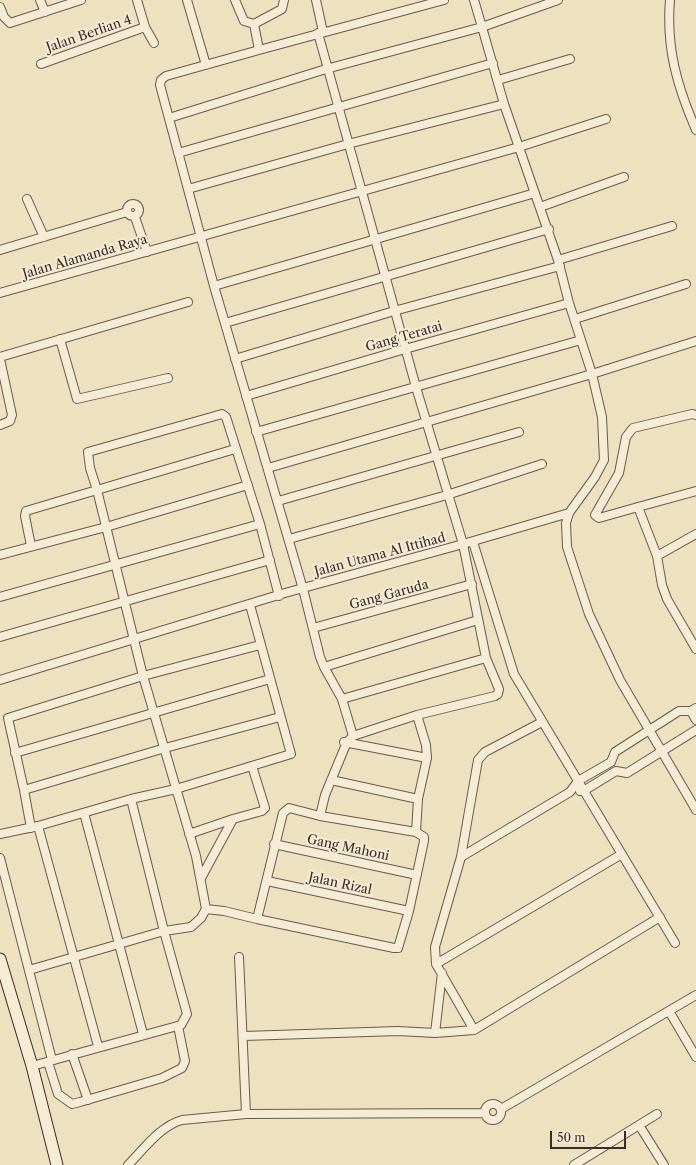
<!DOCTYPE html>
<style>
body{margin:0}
#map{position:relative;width:696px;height:1165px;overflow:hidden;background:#eee1bf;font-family:"Libre Caslon Text",serif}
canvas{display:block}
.scale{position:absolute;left:550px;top:1131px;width:76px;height:18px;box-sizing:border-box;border:2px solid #3a2d28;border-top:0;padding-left:5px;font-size:12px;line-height:14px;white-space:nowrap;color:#3a2d28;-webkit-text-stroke:3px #f4ecd5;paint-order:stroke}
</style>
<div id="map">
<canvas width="696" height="1165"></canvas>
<div class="scale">50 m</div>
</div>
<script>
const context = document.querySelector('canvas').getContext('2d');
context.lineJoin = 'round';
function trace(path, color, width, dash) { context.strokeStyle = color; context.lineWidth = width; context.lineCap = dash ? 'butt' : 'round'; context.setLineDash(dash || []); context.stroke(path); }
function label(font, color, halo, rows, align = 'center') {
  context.font = font + ' "Libre Caslon Text",serif'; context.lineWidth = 4; context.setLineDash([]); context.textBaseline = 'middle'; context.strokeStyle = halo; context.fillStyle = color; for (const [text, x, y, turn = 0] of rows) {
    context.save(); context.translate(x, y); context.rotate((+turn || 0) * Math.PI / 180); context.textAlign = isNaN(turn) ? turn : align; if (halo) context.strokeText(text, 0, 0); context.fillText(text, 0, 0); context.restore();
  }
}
const street = new Path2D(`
 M40,0l5,12
 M137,0l8,27 9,16
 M187,0l19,65
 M235,0l9,21 10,3 28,-15 2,-9
 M316,0l7,32
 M558,0l-76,27 22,77 54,156 11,43 23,71 10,43 2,43 -9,17 -26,36 -3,10 1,24 22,67 31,66 76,130
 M670,0c-4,48 7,86 26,130
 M0,7l4,10 6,6 71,-23
 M254,24l5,26 -93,26 -5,4 -1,5 54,201 89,303 17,68 4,10 154,-47
 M318,33l98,354 47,157 23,114 13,31 -1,5 -3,2 -78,19 -64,21
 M259,50l185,-50
 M41,64l104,-37
 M498,80l72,-21
 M169,118l157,-49 156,-42 -8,-27
 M178,153l315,-90
 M188,189l160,-45 156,-40
 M27,199l17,38
 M127 210a6 6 0 1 1 12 0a6 6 0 1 1-12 0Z
 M540,207l84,-30
 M135,217l12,35
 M0,250l127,-38
 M558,260l114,-34
 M214,286l321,-93
 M0,293l519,-146 87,-28
 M575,319l111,-35
 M225,323l324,-94
 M60,339l17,60 91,-21
 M0,357l188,-55
 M0,359l12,56 -2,6 -10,4
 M235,359l159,-48 166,-45
 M246,396l159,-47 164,-46
 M256,432l325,-92
 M235,449l-138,41 -7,-22 -2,-16 134,-38 4,3 34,107 19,72
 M268,468l324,-94 104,-33
 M696,491l-58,16 19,49 5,29 5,14 29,50
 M278,501l241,-69
 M638,507l-39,11 -4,-3 24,-42 7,-36 7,-9 59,-14 4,1
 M289,539l158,-44 95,-31
 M473,542l41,132 161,269
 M31,546l-6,-30 1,-5 71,-21 46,186 53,180 10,53 -5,9 -10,9 -27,4 23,83 -6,11 -149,41
 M0,555l106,-28 142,-42
 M657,556l39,-22
 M0,597l260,-73
 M313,628l159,-44
 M0,637l270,-77
 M0,680l285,-87 178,-49 106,-31
 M342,699l144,-41
 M691,711l5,9
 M542,722l-57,30 -7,8 -17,97 -26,90 1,17 38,66 186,-113
 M344,742l83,16
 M15,753l255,-74
 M331,780l87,19
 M24,790l-16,-72 135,-42 117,-31
 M580,791l5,-1 31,-19 11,2 69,-43
 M84,813l59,221
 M320,816l-31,-8 -6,5 -26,106 137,29h4l11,-37 15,-70v-4l-8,-5 -96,-16 5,-21 22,-53 6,-6 -11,-37 -18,-32
 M233,819l29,-8 3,-3 -13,-42
 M38,826l60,220
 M31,828l-7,-38 141,-42 115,-31
 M416,832l2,-33 9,-41 -1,-13 -9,-30
 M0,834l38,-8 93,-27 45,-10 115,-35 -41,-149
 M189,834l44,-15 -32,59
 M274,844l143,31
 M461,857l109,-65 8,-11 33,-19 4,-10 64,-41h12l5,-3
 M0,858l52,202
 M267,881l142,30
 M206,909l18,2 33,8
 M239,957l7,157
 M436,964l186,-110
 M29,970l135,-39 -33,-132
 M442,973l-7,60 39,-3
 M669,1011l27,46
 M244,1036l154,-5 37,2
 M72,1054l16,46
 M48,1062l10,32 14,10 8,-2 82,-24 20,-10 3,-7 -7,-35
 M485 1112a8 8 0 1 1 16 0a8 8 0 1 1-16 0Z
 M501,1109l195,-114
 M639,1125l25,40
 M128,1165c15,-15 32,-39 54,-45l64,-6 239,-1
 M574,1165l83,-51`);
const secondary = new Path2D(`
 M0,959l32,107 25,99`);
const streetNames = [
 ["Jalan Berlian 4",89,34,-19],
 ["Jalan Alamanda Raya",85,257,-16],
 ["Gang Teratai",404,337,-16],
 ["Jalan Utama Al Ittihad",380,555,-15],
 ["Gang Garuda",389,595,-15],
 ["Gang Mahoni",348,848,12],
 ["Jalan Rizal",340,884,12]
];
trace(street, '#675a4e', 10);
trace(secondary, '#3a2d28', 13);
trace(street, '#f4ecd5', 8);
trace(secondary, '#f4ecd5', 11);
label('13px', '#3a2d28', '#f4ecd5', streetNames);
</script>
